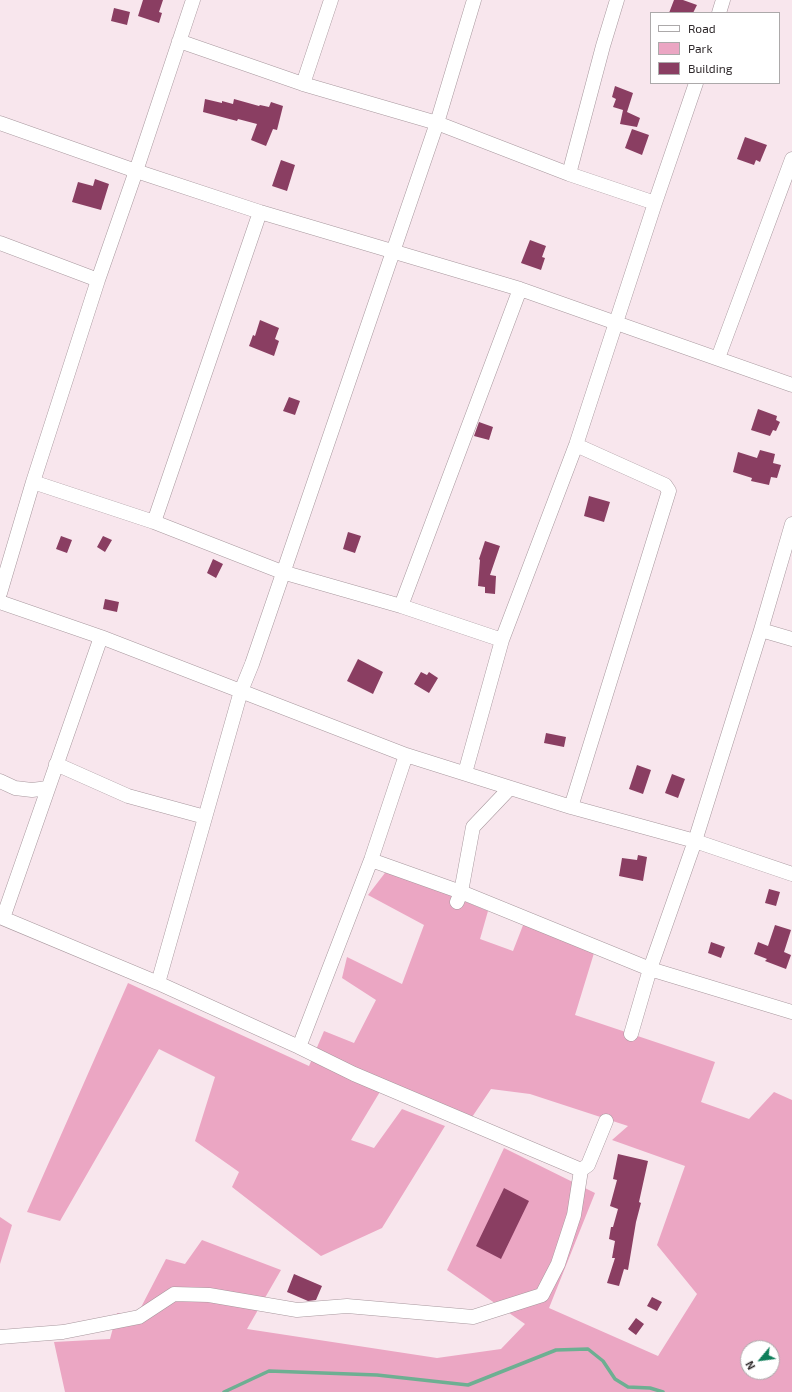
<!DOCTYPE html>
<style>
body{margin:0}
#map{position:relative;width:792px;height:1392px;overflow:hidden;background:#f8e6ed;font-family:"Exo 2",sans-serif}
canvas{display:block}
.legend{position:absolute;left:650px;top:12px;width:130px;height:72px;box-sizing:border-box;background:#fff;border:1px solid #aca9aa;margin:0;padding:5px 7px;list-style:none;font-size:12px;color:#2f292b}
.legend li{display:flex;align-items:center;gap:8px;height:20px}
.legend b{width:20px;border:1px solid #aca9aa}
.north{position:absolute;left:740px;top:1340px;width:40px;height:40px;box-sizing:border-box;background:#fff;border:1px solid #aca9aa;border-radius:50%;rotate:241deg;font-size:11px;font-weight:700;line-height:16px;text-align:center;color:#2f292b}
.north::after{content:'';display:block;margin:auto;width:14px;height:18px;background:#0d7d59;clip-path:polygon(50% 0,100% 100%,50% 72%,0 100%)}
</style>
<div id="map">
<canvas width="792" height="1392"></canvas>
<ul class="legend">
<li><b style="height:5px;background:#fff"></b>Road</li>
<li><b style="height:11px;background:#eba6c3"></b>Park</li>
<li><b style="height:11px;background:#8a3e62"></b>Building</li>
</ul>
<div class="north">N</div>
</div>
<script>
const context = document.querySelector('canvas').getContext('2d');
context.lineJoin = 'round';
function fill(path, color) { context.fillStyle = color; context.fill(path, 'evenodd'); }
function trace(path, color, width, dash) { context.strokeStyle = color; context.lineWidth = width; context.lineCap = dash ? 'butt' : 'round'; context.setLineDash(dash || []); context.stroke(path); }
const green = new Path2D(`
 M388,869l100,42 -8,28 33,12 14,-36 71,25 -23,75 140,47 -14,40 48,17 25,-27 18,8v292h-727l-11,-50 56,-3 7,-26 20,2 29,-56 19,5 17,-24 79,30 -34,59 190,29 64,-9 24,-25 -78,-54 57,-122 91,45 -46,115 109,48 39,-62 -40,-49 28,-79 -73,-26 16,-14 -98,-32 -39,-5 -23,34 -87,-33 -30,50 23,8 28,-39 43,17 -63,102 -61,28 -89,-69 7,-15 -44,-31 20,-64 -56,-28 -99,172 -33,-9 101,-229 181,83 15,-35 30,12 22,-43 -34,-22 5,-21 55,27 22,-59 -56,-30zM748,1348h24v24h-24z
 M0,1217l12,8 -12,39z`);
const stream = new Path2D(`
 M224,1392l45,-21 108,4 91,10 88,-35 32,-1 15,12 12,18 13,8 22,1 13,4`);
const building = new Path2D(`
 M143,0h20l-4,12 3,1 -3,10 -21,-7z
 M674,0h9l14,5 -4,8h-24z
 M114,8l16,4 -3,13 -16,-4z
 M615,86l18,7 -6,19 13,6 -3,9 -17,-3 3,-14 -10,-3 3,-8 -4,-2z
 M205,99l17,4v-2l11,3 1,-5 25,7 1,-1 9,2 2,-5 12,4 -6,24 -4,-1 -7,17 -15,-6 6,-16 -19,-5 -1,2 -34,-9z
 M632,129l17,6 -7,20 -17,-7z
 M745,137l22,8 -7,17 -4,-2 -2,5 -17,-6z
 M281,160l14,5 -8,26 -15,-5z
 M95,179l14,5 -8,26 -29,-8 6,-20 15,4z
 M530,240l16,6 -4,11 3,1 -4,12 -20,-7z
 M260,320l19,8 -4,11 4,2 -5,15 -25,-10 4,-11 2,1z
 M289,397l11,4 -5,14 -12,-4z
 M758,409l19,7 -1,4 4,2 -4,9 -3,-1 -3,6 -19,-6z
 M479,422l14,5 -4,13 -15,-4z
 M760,450l15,4 -2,9 8,2 -4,13 -6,-1 -2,8 -18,-4 1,-3 -19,-6 5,-20 19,6z
 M589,496l21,6 -6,20 -20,-6z
 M348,532l13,4 -6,17 -12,-4z
 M61,536l11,4 -5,13 -11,-4z
 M103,536l9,4 -7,12 -8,-5z
 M485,541l15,5 -10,29 6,1 -1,18 -10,-1v-6l-7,-1 2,-26 -1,-1z
 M213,559l10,5 -7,14 -9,-5z
 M105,599l14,3 -2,10 -14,-3z
 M358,659l25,13 -10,22 -26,-13z
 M421,672l6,3 2,-3 9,6 -9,15 -15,-9z
 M546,733l20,4 -2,10 -20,-4z
 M637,765l14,5 -8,24 -14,-5z
 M672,774l13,5 -7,19 -13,-5z
 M638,855l9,2 -4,24 -24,-5 3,-18 15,2z
 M769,889l11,3 -4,14 -11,-3z
 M775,925l16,5 -7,22 7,3 -5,14 -21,-8 2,-2 -13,-5 4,-12 10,4z
 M711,942l14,5 -4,11 -13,-5z
 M618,1154l30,7 -9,41 2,1 -5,19 -8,48 -4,-1 -5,17 -12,-3 8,-25h-3l3,-17 -6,-2 2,-12h2l5,-18 -8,-3 7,-26 -4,-1z
 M504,1188l25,13 -28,58 -25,-13z
 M294,1274l28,12 -6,14 -8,1 -21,-9z
 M652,1297l10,5 -5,9 -10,-5z
 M636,1318l8,6 -8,11 -8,-6z`);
const minor = new Path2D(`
 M719,13l4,-13
 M179,41l124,43 134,39 132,51 86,29
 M303,84l28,-84
 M0,123l136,48 124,41 260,77 272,96
 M569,174l34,-128 14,-46
 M0,243l98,37
 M718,358l74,-199
 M33,482l121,40 128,50 119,34 101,34
 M154,522l106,-310
 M0,593l33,-111 65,-202 38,-109 57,-171
 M0,602l101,35 305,118 165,52 124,34 97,33
 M401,606l119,-317
 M761,630l31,9
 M56,764l72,32 77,21
 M465,773l37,-133 74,-195 79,-242 41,-120
 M0,781l15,7 17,2 16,-2
 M571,807l98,-316 -4,-6 -89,-40
 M371,860l90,32 189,77 142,43
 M457,902l4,-10 12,-65 37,-39
 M0,917l158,66 141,64 55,27 227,96
 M3,918l98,-281
 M158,983l83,-292 11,-27 185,-541 37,-123
 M631,1034l19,-65 45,-128 66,-211 31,-106
 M299,1047l72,-187 35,-105
 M0,1337l63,-5 76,-15 35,-23 35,1 88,15 50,-4 126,11 69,-22 16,-31 16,-49 7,-45 7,-5 18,-44`);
fill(green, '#eba6c3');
trace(stream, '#6daf92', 3.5);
fill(building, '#8a3e62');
trace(minor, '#a8989e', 15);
trace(minor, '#fff', 14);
</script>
